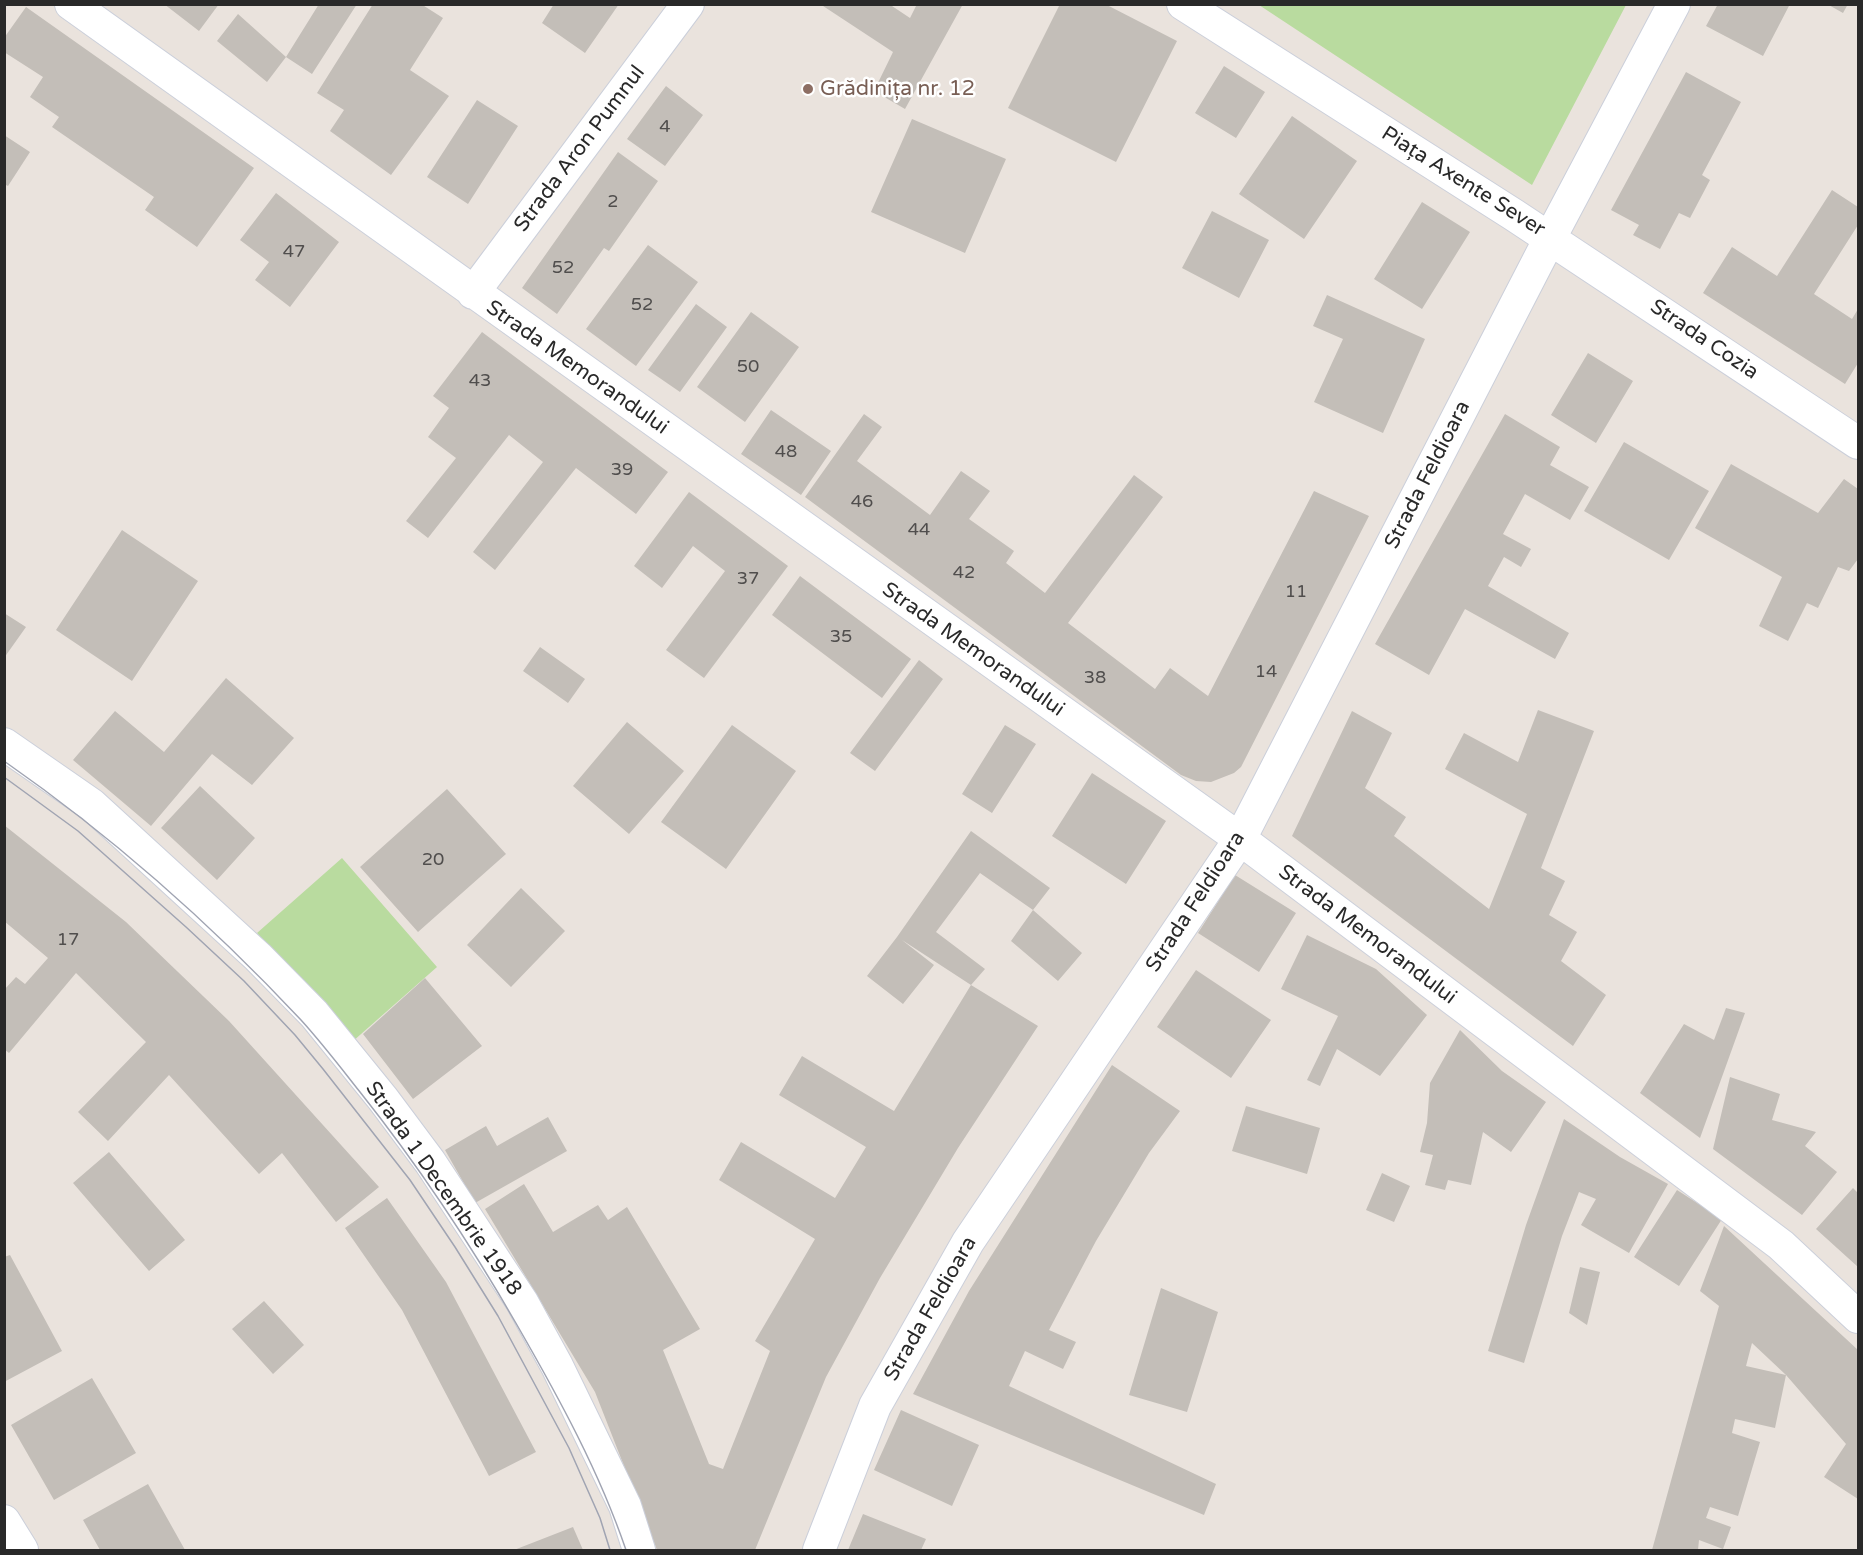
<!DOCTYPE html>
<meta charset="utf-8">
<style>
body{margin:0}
#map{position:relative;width:1863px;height:1555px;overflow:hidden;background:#eae3dd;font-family:"Varela Round",sans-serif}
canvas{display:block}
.frame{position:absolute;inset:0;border:6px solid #292929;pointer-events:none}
</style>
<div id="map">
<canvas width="1863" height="1555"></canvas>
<div class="frame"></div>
</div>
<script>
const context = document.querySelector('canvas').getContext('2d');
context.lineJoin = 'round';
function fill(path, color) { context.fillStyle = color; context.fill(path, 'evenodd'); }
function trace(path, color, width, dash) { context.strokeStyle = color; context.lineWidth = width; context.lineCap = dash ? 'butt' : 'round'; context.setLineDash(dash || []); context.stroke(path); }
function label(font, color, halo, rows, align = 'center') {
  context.font = font + ' "Varela Round",sans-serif'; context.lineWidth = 5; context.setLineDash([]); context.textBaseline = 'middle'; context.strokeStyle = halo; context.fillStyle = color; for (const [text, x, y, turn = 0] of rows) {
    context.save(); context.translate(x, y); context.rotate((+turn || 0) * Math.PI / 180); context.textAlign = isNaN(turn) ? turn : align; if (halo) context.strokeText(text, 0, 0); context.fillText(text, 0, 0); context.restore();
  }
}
const green = new Path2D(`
 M1259,5h367l-94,180z
 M342,858l95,109 -85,75 -95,-109z`);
const building = new Path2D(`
 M164,4h55l-20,27z
 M319,4h38l-45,70 -26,-17z
 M373,4h48l22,14 -33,52 39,26 -58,79 -61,-44 14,-21 -27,-17z
 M554,4h65l-34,49 -43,-30z
 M820,4h69l21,14 7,-14h46l-58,105 -31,-18 19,-39z
 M1060,4h45l72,37 -61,121 -108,-54z
 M1718,4h72l-27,52 -57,-30z
 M1827,4h21l-5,9z
 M26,7l228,161 -57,79 -52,-37 9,-13 -102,-70 7,-10 -29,-20 13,-20 -39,-25v-14z
 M238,14l48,43 -19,25 -50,-41z
 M1224,66l41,26 -29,46 -41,-25z
 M1686,72l55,30 -39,73 8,5 -20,38 -11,-5 -19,36 -27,-14 6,-10 -28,-15z
 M666,86l37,29 -38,51 -38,-27z
 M477,100l41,26 -50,78 -41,-27z
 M1292,116l65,45 -53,78 -65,-45z
 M912,119l94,40 -41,94 -94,-41z
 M4,135l26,17 -22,34 -4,-2z
 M618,152l40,29 -49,70 -5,-3 -47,66 -35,-26z
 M1832,190l26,17v18l-44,69 38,25 6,-10v54l-13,21 -142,-91 29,-46 45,29z
 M276,193l63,49 -49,65 -35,-27 14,-18 -29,-22z
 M1422,202l48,30 -48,77 -48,-30z
 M1212,211l57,29 -30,58 -57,-30z
 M648,245l50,37 -62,84 -50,-37z
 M1327,295l98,44 -42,94 -69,-31 29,-63 -30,-13z
 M696,304l31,23 -47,65 -32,-22z
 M751,312l48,35 -54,75 -48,-35z
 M482,332l186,140 -32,42 -60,-46 -81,102 -22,-18 70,-90 -34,-27 -81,103 -22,-17 50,-63 -28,-21 21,-29 -16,-12z
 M1588,353l45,28 -37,62 -45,-28z
 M771,410l60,41 -30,44 -60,-41z
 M864,414l18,13 -25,34 73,54 31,-44 29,20 -21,28 45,32 -8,12 39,30 89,-118 29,22 -95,126 87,66 15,-21 38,28 106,-205 55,25 -128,251 -7,6 -23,9 -15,-1 -15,-6 -376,-278z
 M1505,414l55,33 -10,18 39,22 -19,33 -45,-26 -22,40 28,15 -10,18 -17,-10 -16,29 81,47 -14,26 -90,-50 -36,66 -54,-31z
 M1624,442l85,49 -40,69 -85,-49z
 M1731,464l87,49 26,-34 14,10v70l-9,12 -11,-4 -20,41 -11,-5 -19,38 -29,-15 23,-49 -87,-49z
 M689,492l99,74 -84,112 -38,-28 59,-79 -32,-25 -31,42 -28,-22z
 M122,530l76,51 -66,100 -76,-51z
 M800,576l111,83 -29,39 -110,-83z
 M4,613l22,14 -22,31z
 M540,647l45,32 -17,24 -45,-32z
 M919,660l24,19 -68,92 -25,-18z
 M226,678l68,60 -42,47 -40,-31 -61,72 -78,-66 42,-49 49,41z
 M1538,710l56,21 -53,137 24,13 -16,34 28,17 -16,29 45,34 -33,51 -281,-210 60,-125 40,22 -27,55 41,29 -12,19 95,73 38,-95 -82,-45 19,-36 54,29z
 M627,722l57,49 -55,63 -56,-48z
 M732,725l64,46 -70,98 -65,-47z
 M1005,725l31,19 -44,69 -30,-19z
 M1092,773l74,48 -40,63 -74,-48z
 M200,786l55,52 -38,42 -56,-52z
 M447,789l59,65 -88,78 -58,-65z
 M4,825l122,97 103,99 150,166 -43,35 -54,-69 -23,21 -90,-99 -61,66 -30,-29 68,-70 -70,-69 -67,80 -5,-4v-59l12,-13 9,7 23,-26 -44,-37z
 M971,831l79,57 -17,22 -53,-37 -44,59 49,37 -14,16 67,41 -80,122 -78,130 -54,99 -71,173h-98l-62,-158 -110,-183 39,-25 29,48 45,-27 10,15 19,-13 73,122 -37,21 46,114 14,5 47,-118 -15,-10 60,-102 -96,-59 22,-38 94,56 31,-51 -87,-52 23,-39 92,55 77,-126 -69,-45 32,25 -31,39 -36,-28 30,-39z
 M1235,875l61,38 -37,59 -61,-39z
 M521,888l44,43 -54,56 -44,-42z
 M1033,910l49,43 -24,28 -47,-40z
 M1307,935l69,34 51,46 -47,61 -43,-27 -17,37 -13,-6 31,-64 -57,-27z
 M1196,970l75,50 -40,58 -74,-51z
 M425,978l57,68 -69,53 -50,-65z
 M1726,1008l19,5 -45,125 -60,-45 44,-69 30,16z
 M1460,1030l42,41 44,31 -35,50 -28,-20 -12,53 -23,-5 -3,10 -20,-5 8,-30 -13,-3 7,-29 3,-40z
 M1112,1065l68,46 -31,42 -53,88 -47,89 27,12 -13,27 -38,-18 -16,35 207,98 -12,31 -291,-121 56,-103z
 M1730,1077l50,17 -8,26 44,12 -11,14 32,26 -35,43 -89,-66z
 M1246,1106l74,22 -13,46 -75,-23z
 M548,1117l19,34 -92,52 -30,-53 41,-24 11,20z
 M1564,1119l56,38 48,27 -39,69 -48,-28 15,-26 -17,-7 -17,44 -38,127 -36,-12 38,-126z
 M109,1152l76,88 -36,31 -76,-88z
 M1382,1173l28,13 -16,36 -28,-12z
 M1853,1188l5,5v74l-42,-38z
 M1677,1190l45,29 -43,67 -45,-29z
 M387,1198l59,84 90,170 -47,24 -87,-166 -57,-82z
 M1724,1226l134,124v149l-34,-22 22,-33 -60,-69 -11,53 -40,-9 -3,14 28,9 -22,74 -28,-9 -4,11 25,9 -8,22 -24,-9 -1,10h-46l67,-244 -19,-15zM1752,1343l34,32 -40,-9z
 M10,1255l52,96 -58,31v-125z
 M1580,1267l20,5 -13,53 -18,-12z
 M1161,1288l57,24 -31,100 -58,-17z
 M264,1301l40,44 -31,29 -41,-45z
 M92,1378l44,75 -82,47 -43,-75z
 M901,1410l78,35 -27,61 -78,-36z
 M148,1484l37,66h-85l-17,-30z
 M863,1514l63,25 -5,11h-73z
 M573,1527l10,23h-69z`);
const minor = new Path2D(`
 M71,4l1169,835 541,406 77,72
 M1183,4l331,211 344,228
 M473,293l215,-289
 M4,744l88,61 166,152 56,57 69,85 47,63 92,140 35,64 68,140 14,44
 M4,1521l18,29
 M819,1550l56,-144 93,-164 272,-403 310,-601 124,-234`);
const tram = new Path2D(`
 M4,761c106,74 209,165 297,259 21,23 40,48 59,72 58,73 110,151 157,233 42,73 82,146 109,225
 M4,777l74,54 108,96 58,54 51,54 28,34 87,111 45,67 43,69 71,132 31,70 10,32`);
const markers = [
 [808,89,6,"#8d6e63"]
];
const numberNames = [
 ["4",665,127],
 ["2",613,202],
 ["47",294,252],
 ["52",563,268],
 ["52",642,305],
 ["50",748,367],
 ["43",480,381],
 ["48",786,452],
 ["39",622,470],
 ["46",862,502],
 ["44",919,530],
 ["42",964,573],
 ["37",748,579],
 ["11",1296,592],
 ["35",841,637],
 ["14",1266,672],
 ["38",1095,678],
 ["20",433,860],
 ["17",68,940]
];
const educationNames = [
 ["Grădinița nr. 12",820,89]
];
const streetNames = [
 ["Strada Aron Pumnul",580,149,-53],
 ["Piața Axente Sever",1463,182,32],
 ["Strada Cozia",1704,340,34],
 ["Strada Memorandului",577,368,35],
 ["Strada Feldioara",1428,475,-63],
 ["Strada Memorandului",973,650,35],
 ["Strada Feldioara",1196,902,-57],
 ["Strada Memorandului",1367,935,37],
 ["Strada 1 Decembrie 1918",443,1189,55],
 ["Strada Feldioara",931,1309,-60]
];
fill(green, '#b9db9f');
fill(building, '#c3beb8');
trace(minor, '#cbcfda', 34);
trace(minor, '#fff', 32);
trace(tram, '#a0a4b2', 1.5);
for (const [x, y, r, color] of markers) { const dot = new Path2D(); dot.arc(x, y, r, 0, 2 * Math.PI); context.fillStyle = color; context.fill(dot); trace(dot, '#fff', 2); }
label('18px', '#504e4d', null, numberNames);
label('21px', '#785e54', '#fff', educationNames, 'left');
label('21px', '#292929', '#fff', streetNames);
</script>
